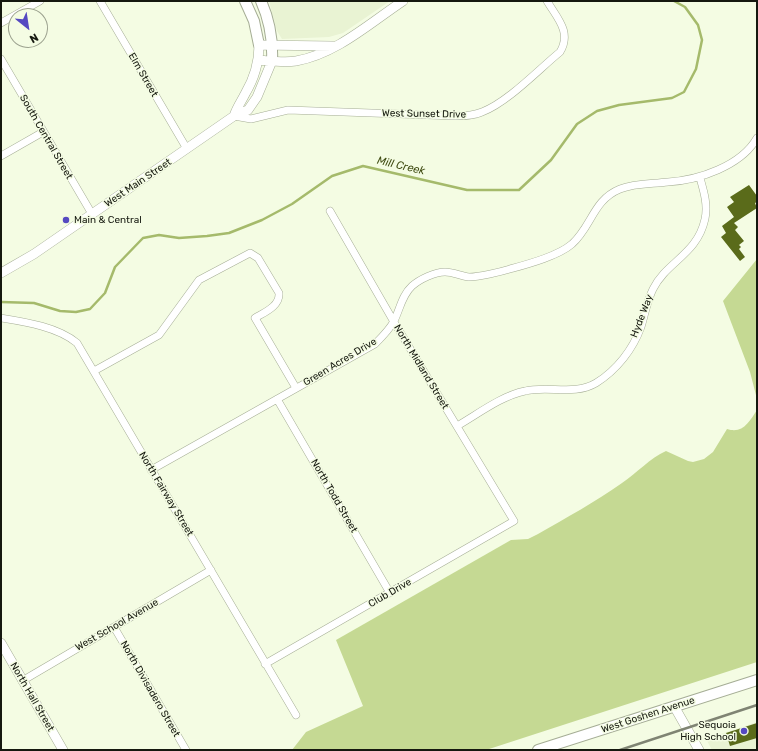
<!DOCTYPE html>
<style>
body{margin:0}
#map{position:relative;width:758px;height:751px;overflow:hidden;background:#f4fce3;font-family:Rubik,sans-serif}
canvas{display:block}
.frame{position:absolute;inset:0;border:2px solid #15180f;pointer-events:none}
.north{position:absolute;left:8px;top:8px;width:40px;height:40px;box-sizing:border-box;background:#f4fce3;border:1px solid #9ba18e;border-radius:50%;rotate:150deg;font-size:11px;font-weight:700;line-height:16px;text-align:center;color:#15180f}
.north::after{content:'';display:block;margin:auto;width:14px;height:18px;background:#5549c1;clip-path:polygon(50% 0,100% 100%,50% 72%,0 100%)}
</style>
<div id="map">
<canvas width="758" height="751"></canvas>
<div class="frame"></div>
<div class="north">N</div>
</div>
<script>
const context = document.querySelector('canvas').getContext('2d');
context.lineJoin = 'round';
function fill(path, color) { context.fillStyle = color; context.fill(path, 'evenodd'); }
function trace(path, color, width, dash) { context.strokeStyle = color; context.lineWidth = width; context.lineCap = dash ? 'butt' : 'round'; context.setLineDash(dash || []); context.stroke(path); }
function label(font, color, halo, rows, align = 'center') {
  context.font = font + ' Rubik,sans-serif'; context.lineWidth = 3; context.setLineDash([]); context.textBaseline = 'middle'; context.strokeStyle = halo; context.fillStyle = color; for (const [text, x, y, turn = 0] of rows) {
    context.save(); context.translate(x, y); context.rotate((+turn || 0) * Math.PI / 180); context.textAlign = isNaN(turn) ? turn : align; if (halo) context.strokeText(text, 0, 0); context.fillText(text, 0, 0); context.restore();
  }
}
const built = new Path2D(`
 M269,1h121l-47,32 -14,4 -47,2 -5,-8z
 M757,722v28h-45l-6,-11z`);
const green = new Path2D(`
 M757,259v140l-7,-27 -27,-71z
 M757,410v252l-271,88h-194l14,-18 57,-26 -27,-66 175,-100 17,-1 10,-5c28,-16 57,-32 84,-51 15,-10 28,-25 44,-32l22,10 5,1 11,-3 9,-7 14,-23c16,5 22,-7 30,-19z`);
const stream = new Path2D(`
 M1,302l33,1 26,8 16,1 14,-3 15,-16 10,-26 28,-29 16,-3 20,3 28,-2 22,-3 33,-13 30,-16 40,-28 31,-10 104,24h52l32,-30 26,-36 20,-13 22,-6 53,-7 12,-6 12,-23 6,-29 -4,-15 -13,-18 -11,-6`);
const building = new Path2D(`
 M749,185l8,11v6l-2,1 2,5 -23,15 4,4 -3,3 9,11 -5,4 2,2 -2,2 6,8 -5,4 -19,-24 5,-4 -4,-7 12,-9 -7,-10 7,-5 -4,-5z
 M757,723v15l-27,8 -4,-13z`);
const minor = new Path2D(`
 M100,1l87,148
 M1,23l39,-22
 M1,59l91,155
 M234,116l17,3 37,-9 167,6c9,0 18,0 27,-4 26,-10 56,-42 78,-60 12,-20 -3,-34 -13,-51
 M1,156l42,-24
 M1,318c25,4 57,9 76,25l219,372
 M94,371l65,-36 40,-55 51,-27 8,5 21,35c1,13 -14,19 -24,25l41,70
 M277,399l113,194
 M457,426c21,-12 44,-30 68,-35 23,-6 49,5 71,-8 21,-13 37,-34 45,-56 4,-13 6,-26 12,-38 14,-28 44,-34 52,-70 3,-14 -1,-27 -5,-41
 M151,470l224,-126c7,-7 15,-15 19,-23 6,-12 8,-26 18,-35 8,-7 23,-14 33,-14 8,0 16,4 24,5 10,0 31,-5 41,-8 18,-5 48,-13 62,-25 20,-18 21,-44 48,-55 15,-6 32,-5 48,-7 31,-2 73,-16 89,-44
 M114,627l72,123
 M265,664l249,-143 -120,-199 -64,-111
 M22,681l189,-111`);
const tertiary = new Path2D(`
 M259,60c12,1 25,3 37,1 40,-7 74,-38 107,-60
 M234,116c3,-9 7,-14 11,-22 9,-15 14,-32 14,-49l73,1
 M1,273l33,-19 200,-138 14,-6 9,-13 15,-36
 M1,643l62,107
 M674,706l25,44`);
const secondary = new Path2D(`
 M245,1l9,20 5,24
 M261,1c9,20 12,39 11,60
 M538,750l219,-70`);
const rail = new Path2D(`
 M620,750l137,-45`);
const markers = [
 [66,220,4,"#5549c1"],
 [744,731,4,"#5549c1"]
];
const streetNames = [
 ["Elm Street",143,75,60],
 ["West Sunset Drive",424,114,1],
 ["South Central Street",46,137,60],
 ["West Main Street",138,183,-34],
 ["Hyde Way",642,316,-69],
 ["Green Acres Drive",340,362,-31],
 ["North Midland Street",421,367,59],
 ["North Fairway Street",166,494,59],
 ["North Todd Street",334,496,60],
 ["Club Drive",390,593,-30],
 ["West School Avenue",117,625,-30],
 ["North Divisadero Street",150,689,60],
 ["North Hall Street",32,697,60],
 ["West Goshen Avenue",648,715,-18]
];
const poiNames = [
 ["Main & Central",74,220],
 ["Sequoia",736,725,"right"],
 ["High School",736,737,"right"]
];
const waterNames = [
 ["Mill Creek",401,166,13]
];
fill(built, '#e9f3d3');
fill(green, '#c5d993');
trace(stream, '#a5ba6b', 2.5);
fill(building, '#5a6b1a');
trace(minor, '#a5ad95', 8);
trace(tertiary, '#a5ad95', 10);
trace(secondary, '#a5ad95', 12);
trace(minor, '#fff', 7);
trace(tertiary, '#fff', 9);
trace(secondary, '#fff', 10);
trace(rail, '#7f8473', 2.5);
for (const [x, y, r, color] of markers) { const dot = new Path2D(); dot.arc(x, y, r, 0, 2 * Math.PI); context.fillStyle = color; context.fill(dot); trace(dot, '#f4fce3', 1.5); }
label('10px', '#15180f', '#f4fce3', streetNames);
label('10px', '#15180f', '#f4fce3', poiNames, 'left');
label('italic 11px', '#3f4b11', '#f4fce3', waterNames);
</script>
